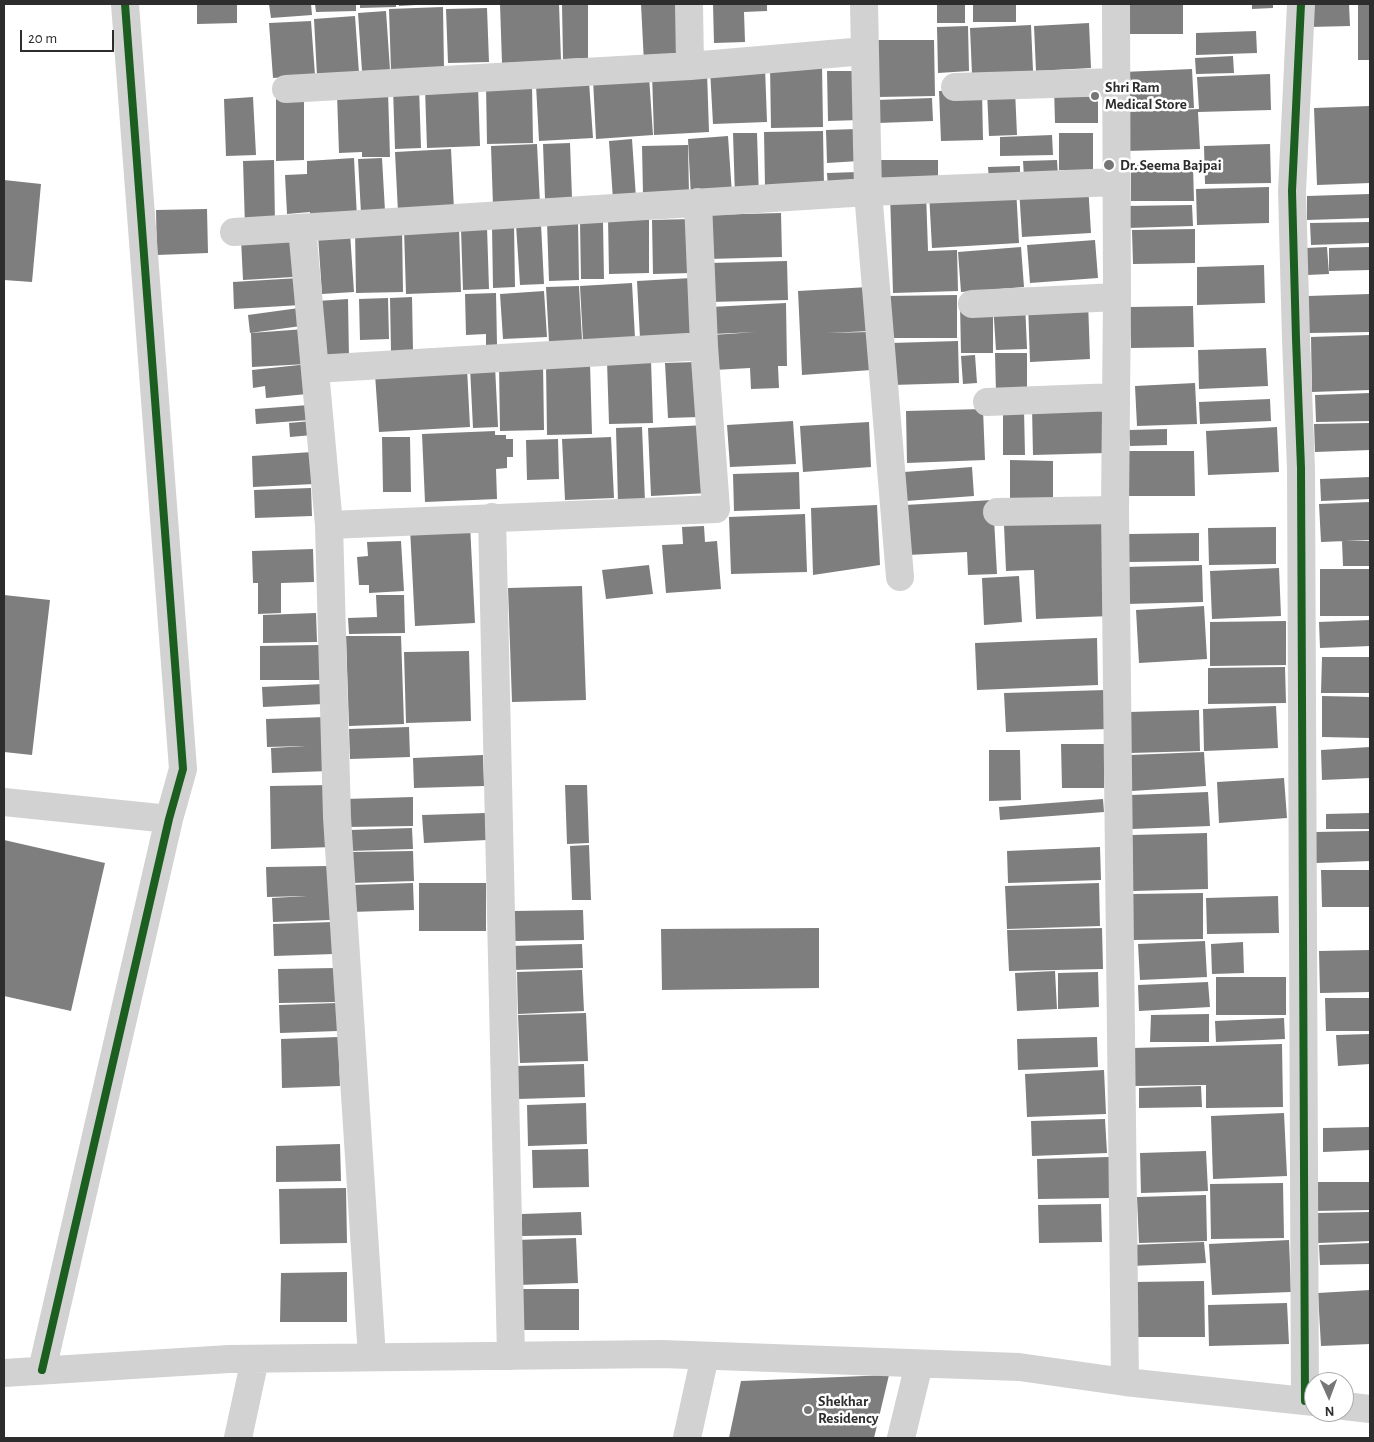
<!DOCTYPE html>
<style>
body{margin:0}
#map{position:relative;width:1374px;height:1442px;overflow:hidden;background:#fff;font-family:"Alegreya Sans",sans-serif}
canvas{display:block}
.frame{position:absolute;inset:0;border:5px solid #2d2d2d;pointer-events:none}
.north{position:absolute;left:1304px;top:1372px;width:50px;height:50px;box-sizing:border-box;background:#fff;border:1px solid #ababab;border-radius:50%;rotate:178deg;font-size:14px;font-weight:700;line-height:20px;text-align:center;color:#2d2d2d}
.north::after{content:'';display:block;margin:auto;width:18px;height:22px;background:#767676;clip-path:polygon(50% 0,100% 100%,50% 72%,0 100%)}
.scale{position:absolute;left:20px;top:30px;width:94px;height:22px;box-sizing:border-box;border:2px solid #2d2d2d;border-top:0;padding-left:6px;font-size:15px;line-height:18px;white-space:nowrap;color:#2d2d2d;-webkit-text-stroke:4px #fff;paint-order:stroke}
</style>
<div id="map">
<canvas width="1374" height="1442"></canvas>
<div class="frame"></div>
<div class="north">N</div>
<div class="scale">20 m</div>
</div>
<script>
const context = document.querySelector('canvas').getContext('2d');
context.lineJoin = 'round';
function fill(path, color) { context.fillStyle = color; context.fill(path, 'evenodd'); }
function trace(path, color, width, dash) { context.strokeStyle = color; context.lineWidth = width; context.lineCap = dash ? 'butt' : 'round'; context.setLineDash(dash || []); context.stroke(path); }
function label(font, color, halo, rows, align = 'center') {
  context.font = font + ' "Alegreya Sans",sans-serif'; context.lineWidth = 5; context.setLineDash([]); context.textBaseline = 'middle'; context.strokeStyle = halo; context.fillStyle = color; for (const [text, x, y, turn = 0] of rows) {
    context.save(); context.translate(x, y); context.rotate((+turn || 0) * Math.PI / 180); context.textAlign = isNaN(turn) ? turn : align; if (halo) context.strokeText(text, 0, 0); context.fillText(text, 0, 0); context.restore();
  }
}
const building = new Path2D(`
 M197,4h40v19l-40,1z
 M269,4h42l1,11 -41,3z
 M315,4h41v7l-40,1z
 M360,4h36v3l-36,1z
 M399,4h17v1l-17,1z
 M500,4h59l2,57 -59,2z
 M562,4h26v54l-25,1z
 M641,4h36l2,57 -35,2z
 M713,4h54v7l-23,1 1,30 -31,1z
 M937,4h28v19h-28z
 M973,4h43v18h-43z
 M1122,4h61v30h-60z
 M1252,4h21v4l-21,1z
 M1308,4h41l1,22 -41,1z
 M1358,4h12v56h-12z
 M443,7l1,62 -53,1 -2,-61z
 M487,8l2,54 -41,1 -2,-54z
 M386,11l4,59 -28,1 -4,-58z
 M355,16l4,57 -42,3 -3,-57z
 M311,21l4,54 -42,3 -4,-55z
 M1089,23l2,45 -55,3 -2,-45z
 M1031,25l2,46 -61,3 -2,-46z
 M968,26l1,45 -31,2 -1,-46z
 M1256,31l1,22 -61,2v-22z
 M877,40h57l1,56 -58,1z
 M1233,56l1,17 -38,1 -1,-16z
 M770,65h52l1,62 -52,1z
 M765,67l2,55 -54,2 -3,-55z
 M1192,69l2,39 -69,2 -2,-38z
 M827,71h32l1,49 -32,1z
 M707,72l2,60 -55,3 -2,-61z
 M1270,74l1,36 -73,2 2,37 -74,2 -2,-39 75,-3 -2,-32z
 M649,76l4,59 -57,4 -3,-60z
 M589,82l4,56 -54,3 -3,-56z
 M486,84h46l1,59 -46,1z
 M478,86l2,60 -53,2 -2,-60z
 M419,87l2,61 -26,1 -2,-61z
 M1054,87h44v36h-43z
 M982,90l1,50 -42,1 -2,-50z
 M1015,90l2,45 -28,1 -2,-45z
 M388,91l2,66h-28v-5l-23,1 -2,-59z
 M304,95v65l-28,1v-65z
 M253,97l3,58 -30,1 -2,-57z
 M932,98l1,23 -55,2 -1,-23z
 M1370,106v77l-53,2 -3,-77z
 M857,129l2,32 -32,2 -1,-33z
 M823,131l1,55 -59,1 -1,-55z
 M733,133h24l2,64h-24z
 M1059,133h34v37h-34z
 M1052,135l1,20 -53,1v-19z
 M728,136l4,58 -41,3 -3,-58z
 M632,139l4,59 -23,2 -4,-59z
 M570,143l2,55 -27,1 -2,-55z
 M537,144l3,60 -47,2 -2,-60z
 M1270,144l1,39 -66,1 -1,-38z
 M688,145l1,49 -46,1 -1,-49z
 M451,149l3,61 -56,2 -3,-60z
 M354,158l3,60 -47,3v-9l-23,2 -2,-39 22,-1v-13z
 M382,158l3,53 -24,2 -3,-54z
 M274,160l1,66 -30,1 -2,-66z
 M881,160h57v27h-57z
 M1057,160l1,16 -34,1 -1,-16z
 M1131,165h62l1,36h-63z
 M1020,166v15l-31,1 -1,-15z
 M858,172v16l-30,1 -1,-16z
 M4,180l37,4 -9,98 -28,-2z
 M1088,184l3,49 -69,4 -3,-49z
 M1269,187v36l-72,2 -1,-36z
 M1016,188l3,55 -87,5 -3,-55z
 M926,192l2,59 29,-1 1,41 -65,2 -3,-100z
 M1370,194v24l-63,2v-24z
 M1192,205l1,21 -66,2v-22z
 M207,209l1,44 -51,2 -1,-45z
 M781,213l1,44 -74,2 -1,-44z
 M608,217h41v56l-40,1z
 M691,219l1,54 -39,1 -1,-54z
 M578,221l1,59 -30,1 -2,-59z
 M580,222h23l1,57h-23z
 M1370,222v21l-59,2 -1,-22z
 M541,224l3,60 -24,1 -4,-60z
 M514,225l1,62 -22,1 -1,-62z
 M459,227l2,65 -55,2 -2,-65z
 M487,227l2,62 -26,1 -2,-61z
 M402,228l1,64 -47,1 -1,-64z
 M1195,229v34l-62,1 -1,-34z
 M350,233l4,59 -32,2 -4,-59z
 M291,236l2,41 -50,3 -2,-41z
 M1095,240l3,38 -68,5 -3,-38z
 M1021,247l3,40 -63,5 -3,-40z
 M1327,247l2,27 -22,1 -1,-27z
 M1370,247v23l-41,1v-23z
 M787,261l1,39 -78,2 -1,-39z
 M1264,265l1,38 -68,2v-38z
 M299,278l2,27 -67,4 -1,-27z
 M692,278l3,57 -55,3 -3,-57z
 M632,283l3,55 -52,3 -3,-55z
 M579,286l3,54 -33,2 -3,-55z
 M869,287l2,44 -45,2 43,-1 2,38 -69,5 -4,-84z
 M544,291l3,46 -44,2 -3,-45z
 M496,293l1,52 -11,1v-12l-20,1 -1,-41z
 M1370,294v38l-61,1 -1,-37z
 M957,295v43h-70v-42z
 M412,297l1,54h-22l-1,-53z
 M388,298l1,41 -29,1 -1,-41z
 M348,299l1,59h-31l-1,-57z
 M1088,301l2,58 -60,3 -2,-59z
 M1025,302l2,47 -31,1 -3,-46z
 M786,303l1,63h-9l1,22 -28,1 -1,-21 -36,2 -2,-35 44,-3 -43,2 -2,-27z
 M960,304h33v49h-32z
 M1193,306l1,41 -63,1 -1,-41z
 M299,308l2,18 -51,7 -2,-18z
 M305,329l2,35 -55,3 -1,-34z
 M1370,335v55l-58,2 -1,-55z
 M958,341l1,42 -67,2 -1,-42z
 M1266,348l2,38 -69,3 -1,-39z
 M995,353h32v39l-31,1z
 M975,355l2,28 -14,1 -2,-28z
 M651,360l2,63 -44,1 -2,-63z
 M696,362l3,55 -31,1 -3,-55z
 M543,363l1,67 -44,1 -1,-67z
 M546,363h44l2,71 -45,1z
 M309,364l-2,30 -41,4 -1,-12 -12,2 -1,-18z
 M495,366l3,61 -25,1 -3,-61z
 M467,368l3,59 -91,5 -4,-58z
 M1195,383l2,41 -60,2 -2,-40z
 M1370,393v28l-54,1 -1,-27z
 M1270,399l1,22 -71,3 -1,-22z
 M309,405v15l-53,4 -1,-15z
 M1105,406l1,47 -73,2 -1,-48z
 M983,409l2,51 -78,3 -1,-52z
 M1003,409h21l1,46h-22z
 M311,421l2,14 -23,2 -1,-14z
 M793,421l3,43 -66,3 -3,-42z
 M869,422l2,45 -68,5 -3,-46z
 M1370,423v27l-55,2 -1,-28z
 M706,425l2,68 -57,3 -3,-68z
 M642,427l3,75 -27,1 -2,-75z
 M1277,427l2,45 -71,3 -2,-44z
 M1167,429v16l-37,1 -1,-16z
 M495,431v4h11v4h7v18h-6v11l-11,1 1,30 -72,3 -3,-68z
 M382,437h28l1,55h-28z
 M611,437l3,61 -49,2 -3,-61z
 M558,439l1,40 -32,1 -1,-40z
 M1121,451h73l1,45h-74z
 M312,452l2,32 -61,3 -1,-31z
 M1010,460l43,1v43h-43z
 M972,467l2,29 -68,5 -2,-29z
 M799,472l1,37 -66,2 -1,-37z
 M1370,477v22l-49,2 -1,-22z
 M311,488l1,28 -57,2 -1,-28z
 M993,500l4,74 -29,1 -1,-23 -59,3 -3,-50z
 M1370,502v38l-49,2 -2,-38z
 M877,505l3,60 -67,10 -2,-67z
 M805,514l2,58 -76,2 -2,-57z
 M1107,520l3,96 -74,3 -2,-49 -28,1 -2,-46z
 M470,525l5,98 -60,3 -5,-98z
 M704,526l1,16 12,-1 4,48 -55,4 -4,-48 21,-1 -1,-17z
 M1276,527v37l-67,1 -1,-37z
 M1199,533v28l-70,1v-28z
 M401,541l3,50 -35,2v-8h-10l-2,-28 11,-1 -1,-14z
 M1342,541h28v25h-27z
 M313,549l1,33 -33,1v30l-23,1v-31h-5l-1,-32z
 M649,565l4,29 -47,5 -4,-29z
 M1202,565l1,37 -77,2 -2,-37z
 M1279,568l2,48 -69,3 -2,-48z
 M1320,569h50v47h-50z
 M1019,576l3,46 -38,3 -2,-47z
 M582,586l4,114 -74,2 -4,-114z
 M4,595l46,5 -18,155 -28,-3z
 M376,595h28l1,38 -56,1 -1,-16 29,-1z
 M1204,606l3,53 -68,4 -3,-53z
 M316,613l1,29 -54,1v-28z
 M1370,620v26l-50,2 -1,-26z
 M1286,621v44l-76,1v-44z
 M346,636h55l3,88 -55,2z
 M1097,638l1,47 -121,5 -2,-47z
 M320,645l1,35h-61v-34z
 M469,651l2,70 -65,2 -2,-71z
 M1322,657h48v36h-49z
 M1285,667l1,36 -78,1v-36z
 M323,684l1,20 -61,3 -1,-20z
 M1106,690l2,39 -102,3 -2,-39z
 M1322,696l48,1v41l-48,-1z
 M1276,706l2,42 -74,3 -1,-42z
 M1199,710l1,41 -70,2 -1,-41z
 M326,717l3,54 -57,2 -1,-25 35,-2 -39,1 -1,-28z
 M409,727l1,30 -60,2 -1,-30z
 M1061,744h43v44h-42z
 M1370,747v31l-48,2 -1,-30z
 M989,750h31l1,50 -32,1z
 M1204,752l2,34 -74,5 -2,-36z
 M483,755l1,31 -70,2 -1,-30z
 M1284,778l3,40 -68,5 -2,-41z
 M332,785l1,62 -62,2 -1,-63z
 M565,785h22l2,58 -22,1z
 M1208,792l2,34 -78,3 -1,-34z
 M413,797v29l-67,1 -1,-28z
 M1103,799l1,13 -104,8 -1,-13z
 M486,813l1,27 -63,3 -2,-28z
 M1370,813v16h-44v-15z
 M412,828l1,21 -63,2v-21z
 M1370,831v30l-54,2 -1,-31z
 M1207,833l1,56 -75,2 -1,-56z
 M4,840l101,23 -34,148 -67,-15z
 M589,845l2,55h-19l-2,-54z
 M1100,847l1,33 -93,3 -1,-32z
 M413,851l1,30 -63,2v-31z
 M328,866l2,54 -57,2 -1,-24 35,-2 -40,1 -1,-30z
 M1321,870h49v37h-48z
 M413,883l1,27 -63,2v-27z
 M419,883h67v48h-67z
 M1099,883l1,43 -93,3 -2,-43z
 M1203,893v46l-70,1 -1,-46z
 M1278,896l1,37 -72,1 -1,-36z
 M583,910l1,30 -71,1v-30z
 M333,922l1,32 -60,2 -1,-32z
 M819,928v60l-157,2 -1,-61z
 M1102,928l1,41 -94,2 -2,-41z
 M1205,941l2,36 -67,3 -2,-36z
 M1243,942l1,31 -32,1 -1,-30z
 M582,944l1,24 -72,2 -1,-24z
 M1370,950v42l-50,1 -1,-42z
 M335,968l1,34 -57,1 -1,-34z
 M582,970l2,41 -66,3 -1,-42z
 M1055,971l2,38 -40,2 -2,-38z
 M1098,972l1,35 -41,2v-36z
 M1216,977h70v38h-70z
 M1208,982l2,25 -71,4 -1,-26z
 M1325,998h45v33h-44z
 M337,1003l1,28 -58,2 -1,-28z
 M586,1013l2,48 -68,2 -2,-48z
 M1209,1014v28h-59l1,-27z
 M1284,1018l1,21 -69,3 -1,-21z
 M1370,1034v30l-32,2 -2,-31z
 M338,1037l2,49 -58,2 -1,-49z
 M1097,1037l1,30 -80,3 -1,-31z
 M1282,1044l1,63 -77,1v-23l-73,1 -1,-38z
 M584,1064l1,33 -67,2 -1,-33z
 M1104,1070l2,44 -79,3 -2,-43z
 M1201,1086l1,21 -63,1v-20z
 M586,1103l1,41 -59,2 -1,-41z
 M1284,1113l3,63 -74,3 -2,-63z
 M1105,1119l2,34 -75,3 -1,-35z
 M1370,1127v23l-47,2v-24z
 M340,1144l1,37 -65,1v-36z
 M588,1149l1,38 -56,1 -1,-38z
 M1206,1151l2,40 -67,2 -1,-40z
 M1109,1157v41l-71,1 -1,-40z
 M1314,1182h56v28l-56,1z
 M1283,1183l1,55 -73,1 -1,-55z
 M346,1188l1,55 -67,1 -1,-55z
 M1206,1195l1,46 -68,2 -2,-46z
 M1101,1204l1,38 -63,1 -1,-38z
 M581,1212l1,23 -60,1v-22z
 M1370,1212v29l-52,2v-30z
 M576,1238l2,45 -61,2 -1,-45z
 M1289,1240l2,52 -79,3 -3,-51z
 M1204,1242l2,21 -76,3v-21z
 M1370,1243v21l-50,1 -1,-20z
 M347,1272v50h-67l1,-49z
 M1204,1281l1,56h-70l-1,-55z
 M517,1289h62v41h-62z
 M1370,1290v54l-49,2 -3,-53z
 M1287,1303l2,41 -80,2 -1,-41z
 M889,1375l-15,63h-145l12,-57z`);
const street = new Path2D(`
 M689,4l1,62
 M864,4l4,188 32,385
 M1116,4l1,293 -2,213 10,872
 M1301,4l-9,187 4,148 5,129 4,933
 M955,87l162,-5
 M286,89l404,-23 175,-15
 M302,228l27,297 8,292 35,540
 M234,232l634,-40 248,-10
 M972,304l145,-7
 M315,369l389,-23
 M987,402l129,-5
 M997,512l118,-2
 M492,517l19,839
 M329,525l387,-16 -12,-163 -6,-144
 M4,802l165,17
 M42,1370l127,-551 14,-50 -58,-765
 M4,1373l225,-14 433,-5 357,13 106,15 189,20
 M1344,1406l26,3
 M238,1438l17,-79
 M687,1438l18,-82
 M901,1438l18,-74`);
const cycleway = new Path2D(`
 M1301,4l-9,187 4,148 5,129 4,933
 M42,1370l127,-551 14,-50 -58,-765`);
const markers = [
 [1095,96,5,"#767676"],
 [1109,165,6,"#767676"],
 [808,1410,5,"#767676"]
];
const poiNames = [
 ["Shri Ram",1105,87],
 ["Medical Store",1105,104],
 ["Dr. Seema Bajpai",1120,165],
 ["Shekhar",818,1401],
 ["Residency",818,1418]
];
fill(building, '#7e7e7e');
trace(street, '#d2d2d2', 28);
trace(cycleway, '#1b5e20', 8);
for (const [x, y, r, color] of markers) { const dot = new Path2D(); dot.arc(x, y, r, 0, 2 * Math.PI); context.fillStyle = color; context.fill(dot); trace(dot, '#fff', 2); }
label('bold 15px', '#2d2d2d', '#fff', poiNames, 'left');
</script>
